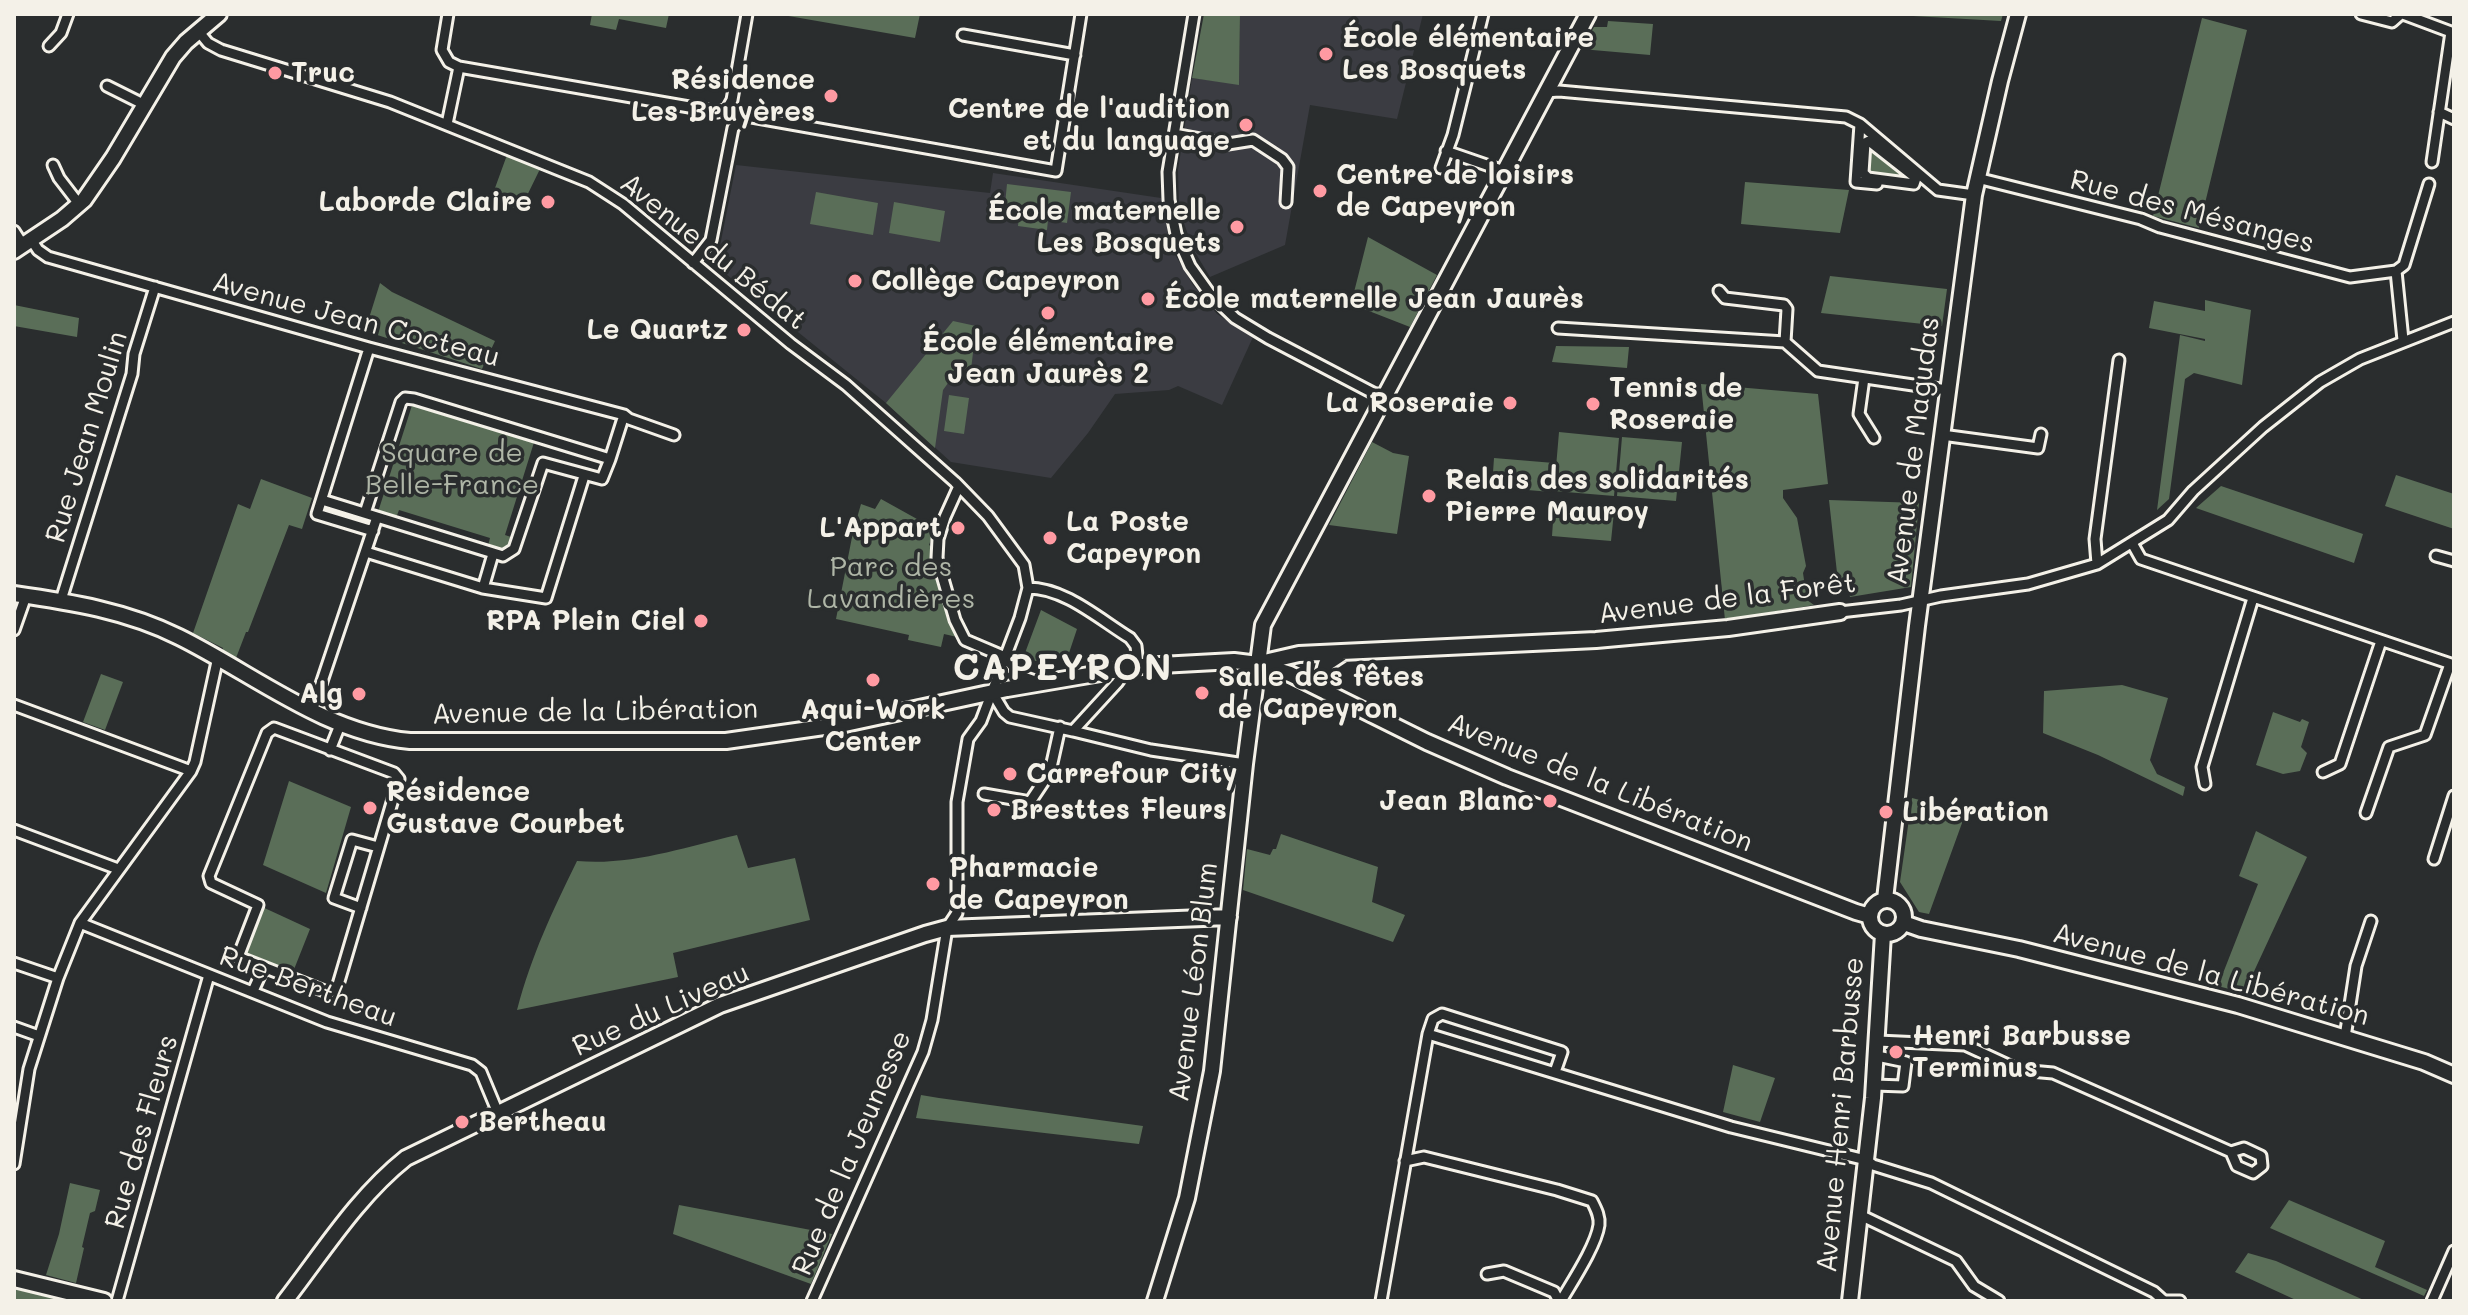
<!DOCTYPE html>
<meta charset="utf-8">
<style>
body{margin:0}
#map{position:relative;width:2468px;height:1315px;overflow:hidden;background:#2a2d2e;font-family:Mali,sans-serif}
canvas{display:block}
.frame{position:absolute;inset:0;border:16px solid #f4f1e8;pointer-events:none}
</style>
<div id="map">
<canvas width="2468" height="1315"></canvas>
<div class="frame"></div>
</div>
<script>
const context = document.querySelector('canvas').getContext('2d');
context.lineJoin = 'round';
function fill(path, color) { context.fillStyle = color; context.fill(path, 'evenodd'); }
function trace(path, color, width, dash) { context.strokeStyle = color; context.lineWidth = width; context.lineCap = dash ? 'butt' : 'round'; context.setLineDash(dash || []); context.stroke(path); }
function label(font, color, halo, rows, align = 'center') {
  context.font = font + ' Mali,sans-serif'; context.lineWidth = 7; context.setLineDash([]); context.textBaseline = 'middle'; context.strokeStyle = halo; context.fillStyle = color; for (const [text, x, y, turn = 0] of rows) {
    context.save(); context.translate(x, y); context.rotate((+turn || 0) * Math.PI / 180); context.textAlign = isNaN(turn) ? turn : align; if (halo) context.strokeText(text, 0, 0); context.fillText(text, 0, 0); context.restore();
  }
}
const built = new Path2D(`
 M1240,14h183l-26,105 -87,-14 -25,140 -75,32 -17,-28 -14,-40 -1,-39 14,-92 47,6z
 M736,165l254,28 3,-20 168,25 10,50 22,37 24,29 36,23 -31,68 -44,-19 -9,4 -54,4 -27,39 -37,45 -100,-16 -65,-59 -170,-137z`);
const green = new Path2D(`
 M592,14h77l-3,14 -47,-9 -3,11 -26,-5z
 M777,14h143l-5,24z
 M1204,14h36l-1,71 -47,-7z
 M1878,14h125l-2,7z
 M2202,18l45,12 -48,198 -46,-12z
 M1608,21l45,3 -3,31 -69,-6 13,-22h13z
 M1866,144l47,37 -42,-4 -6,-7z
 M507,155l33,14 -20,41 -29,-11z
 M1745,182l104,8 -9,43 -99,-9z
 M1007,184l64,8 -4,31 -19,-3 -1,10 -29,-4 1,-10 -15,-2z
 M816,192l62,11 -5,32 -63,-11z
 M894,202l51,9 -5,31 -51,-9z
 M1368,237l69,38 -27,52 -59,-23z
 M1830,276l117,13 -5,37 -121,-13z
 M380,283l12,9 103,49 -13,28 -117,-38z
 M2205,300l46,10 -9,75 -48,-12 -9,6 -16,120 -12,11 23,-175 25,6v-2l-56,-11 5,-27 51,10z
 M14,305l65,13 -2,19 -63,-11z
 M953,321l23,5 -6,53h-19l-8,11 -8,58 -49,-45z
 M1556,346l73,1 -2,21 -75,-6z
 M1701,384l117,10 10,90 -45,6v8l14,20 9,48 -3,7 4,27 7,5 -89,15z
 M949,395l20,3 -5,36 -20,-3z
 M414,399l122,37 -31,99 9,3c-5,13 -14,12 -26,8l2,-8 -91,-28 -3,8 -18,-6z
 M1559,432l60,6 -5,58 -60,-5z
 M1622,437l60,5 -6,59 -59,-5z
 M1372,442l21,11 16,3 -12,78 -68,-9z
 M1494,458l60,5 -3,29 -59,-5z
 M2396,475l58,19v35l-69,-23z
 M261,479l51,19 -10,31 -13,-4 -41,107h-2l-10,26 -14,-8 1,-2 -30,-15 45,-129 12,5z
 M2221,486l142,48 -9,29 -158,-55z
 M881,499l54,30 -6,16 5,3 -2,9 25,80 -13,-3 -3,13 -33,-7 1,-5 -73,-16 17,-87 8,-28 14,5z
 M1829,500l90,3 -8,84 -61,10 -2,-8 -9,2z
 M1554,507l60,5 -3,29 -59,-5z
 M1041,610l36,19 -9,27 -33,5 -10,-8z
 M101,674l22,8 -18,48 -22,-8z
 M2122,685l46,13 -18,62 7,14 28,13 -2,9 -85,-41 -55,-22 1,-42z
 M2273,712l27,10 2,-3 7,3 -8,25 6,6 -7,18 -17,3 -27,-9z
 M289,781l62,26 -25,86 -63,-28z
 M1912,798l54,14 -37,102 -10,-2 -19,-30z
 M2256,831l51,26 -63,136 -26,-7 40,-102 -19,-8z
 M1281,834l97,33 -6,35 33,13 -12,27 -150,-52 4,-41 23,6 3,-6h3z
 M737,835l11,33 47,-10 15,62 -137,33 5,24 -161,33c15,-56 35,-98 60,-149 54,5 108,-14 160,-26z
 M258,905l52,24 -19,48 -53,-20z
 M1733,1065l42,13 -15,44 -37,-10z
 M921,1095l18,3 204,28 -4,18 -223,-26z
 M70,1183l30,7 -5,21 -5,2 -8,34 2,1 -8,35 -30,-8 13,-41z
 M2289,1200l96,41 -10,26 52,23 -3,6 -154,-68z
 M679,1205l153,29 -21,50 -138,-50z
 M2248,1253l28,8 90,40h-68l-63,-29z
 M14,1279l90,22h-90z`);
const street = new Path2D(`
 M448,14l-6,36 7,12 10,5 259,45 9,-3 5,-9 15,-86
 M1194,14l-26,158 1,28 7,34 14,32 20,28 25,24 33,20 105,55 11,3
 M2361,14l31,8 9,-8
 M2403,14l48,18 -19,130
 M199,32l9,11 13,7 169,52 199,80 34,22 168,140 55,41 109,97 33,34 36,49 4,23 -8,30 -39,103 -13,18 -11,63v111l-10,15 -15,92 -9,32 -111,249
 M963,35l112,20
 M49,46l12,-13 7,-19
 M107,86l38,19
 M1546,92l13,-1 287,26 14,7 78,66 36,5
 M2439,112l15,7
 M447,124l12,-57
 M1860,124l-4,58 21,2
 M1174,134l54,10 25,-4 29,19 6,8 -2,35
 M1869,141l47,37 -2,6 -46,-6 -5,-5 2,-30z
 M1446,151l58,20
 M53,165l6,13 20,26
 M1441,168l12,-33 30,-121
 M1977,178l164,41 19,8 190,50 46,-6
 M14,231l9,14
 M32,241l6,9 10,7 321,91 255,67 5,4 45,16
 M693,263l18,-23 22,-112 13,-12 310,55 25,-157
 M1719,291l6,7 59,7 3,4 -2,33
 M1558,328l227,14 33,29 129,19
 M2403,340l-7,-69 8,-6 25,-81
 M369,348l-52,166 56,17
 M1864,378l-5,36 15,24
 M1942,435l96,13 3,-14
 M959,486l-14,31 -7,22 -1,19 18,62 10,20 40,17
 M322,500l181,56 11,-7 29,-86 59,16 8,-20
 M365,513l36,-111 4,-4 9,1 196,60 14,-44
 M2132,543l9,16 313,106
 M366,552l117,36 10,-34
 M2436,556l18,5
 M2097,564l-2,-25 24,-179
 M483,588l63,10 38,-122
 M1028,588c37,0 71,31 102,50l6,8 2,20
 M61,600l71,-226 2,-20 21,-67
 M1840,612l61,-7 40,-9 87,-12 69,-20 71,-44 25,-29 70,-64 57,-45 40,-23 94,-37
 M14,630l12,-34
 M1005,657l16,19 14,5
 M992,692l12,20 6,5 63,14 44,-48 11,-15
 M14,705l177,66
 M312,711l65,-194
 M274,728l120,45 5,6 -62,209 -10,4 -89,-35 20,-52 -47,-22 -2,-7 58,-143z
 M1073,731l78,19 94,14
 M330,750l10,-25
 M2323,772l17,-8 41,-123
 M2205,784l-3,-17 51,-169
 M984,794l46,8 20,-30 10,-45
 M2366,813l23,-66 36,-12 25,-71
 M14,830l104,39
 M2434,859l20,-63
 M361,908l-27,-10 18,-58 26,7
 M80,923l247,99 145,43 9,7 17,41
 M14,963l44,15
 M253,991l11,-24
 M14,1027l25,9
 M2345,1037l11,-71 15,-45
 M1878,1041l87,4 54,25 34,3 178,79 6,14 16,7 9,-7 -1,-10 -17,-8 -13,4
 M1555,1072l7,-20 -120,-38 -9,5 -5,15 303,93 135,33 7,5 58,18 223,109 10,9
 M1874,1085l29,1 3,-24 -29,-6
 M1405,1161l19,-4 133,33 35,11c4,8 8,15 7,24 -3,21 -27,57 -38,76
 M14,1164l15,-95 29,-91 22,-55 111,-152 4,-9 23,-105
 M1860,1215l96,46 18,25 25,15
 M1487,1274l17,-3 50,21 5,9
 M117,1301l92,-326
 M1381,1301l47,-267
 M2166,1301h14
 M2432,1301l22,-50`);
const secondary = new Path2D(`
 M14,251l48,-32 22,-19 29,-42 60,-101 13,-15 33,-28
 M14,594c57,8 113,17 165,43 75,37 145,96 231,104h316l119,-17 162,-35 135,-23 92,-5 24,3 32,10 137,68 80,35 349,135 14,4
 M1260,663l39,-9 297,-14 132,-12 112,-16
 M1326,692l-3,-17 3,-11 15,-10
 M1885,899l32,-273 57,-431 26,-114 18,-67
 M1870 917a17 17 0 1 1 34 0a17 17 0 1 1-34 0Z
 M1904,923l17,6 98,20 219,56 186,57 30,13
 M14,1279l90,22
 M285,1301c38,-49 72,-104 121,-143l314,-153 205,-71 22,-6 282,-11
 M1155,1301l32,-103 25,-127 33,-307 18,-139 325,-611
 M1850,1301l23,-203 10,-164`);
const markers = [
 [1326,54,8,"#ff9aa2"],
 [275,73,8,"#ff9aa2"],
 [831,96,8,"#ff9aa2"],
 [1246,125,8,"#ff9aa2"],
 [1320,191,8,"#ff9aa2"],
 [548,202,8,"#ff9aa2"],
 [1237,227,8,"#ff9aa2"],
 [855,281,8,"#ff9aa2"],
 [1148,299,8,"#ff9aa2"],
 [1048,313,8,"#ff9aa2"],
 [744,330,8,"#ff9aa2"],
 [1510,403,8,"#ff9aa2"],
 [1593,404,8,"#ff9aa2"],
 [1429,496,8,"#ff9aa2"],
 [958,528,8,"#ff9aa2"],
 [1050,538,8,"#ff9aa2"],
 [701,621,8,"#ff9aa2"],
 [873,680,8,"#ff9aa2"],
 [1202,693,8,"#ff9aa2"],
 [359,694,8,"#ff9aa2"],
 [1010,774,8,"#ff9aa2"],
 [1550,801,8,"#ff9aa2"],
 [370,808,8,"#ff9aa2"],
 [994,810,8,"#ff9aa2"],
 [1886,812,8,"#ff9aa2"],
 [933,884,8,"#ff9aa2"],
 [1896,1052,8,"#ff9aa2"],
 [462,1122,8,"#ff9aa2"]
];
const poiNames = [
 ["École élémentaire",1342,38],
 ["Les Bosquets",1342,70],
 ["Truc",291,73],
 ["Résidence",815,80,"right"],
 ["Les Bruyères",815,112,"right"],
 ["Centre de l'audition",1230,109,"right"],
 ["et du language",1230,141,"right"],
 ["Centre de loisirs",1336,175],
 ["de Capeyron",1336,207],
 ["Laborde Claire",532,202,"right"],
 ["École maternelle",1221,211,"right"],
 ["Les Bosquets",1221,243,"right"],
 ["Collège Capeyron",871,281],
 ["École maternelle Jean Jaurès",1164,299],
 ["Le Quartz",728,330,"right"],
 ["École élémentaire",1048,342,"center"],
 ["Jean Jaurès 2",1048,374,"center"],
 ["Tennis de",1609,388],
 ["Roseraie",1609,420],
 ["La Roseraie",1494,403,"right"],
 ["Relais des solidarités",1445,480],
 ["Pierre Mauroy",1445,512],
 ["La Poste",1066,522],
 ["Capeyron",1066,554],
 ["L'Appart",942,528,"right"],
 ["RPA Plein Ciel",685,621,"right"],
 ["Salle des fêtes",1218,677],
 ["de Capeyron",1218,709],
 ["Alg",343,694,"right"],
 ["Aqui-Work",873,710,"center"],
 ["Center",873,742,"center"],
 ["Carrefour City",1026,774],
 ["Résidence",386,792],
 ["Gustave Courbet",386,824],
 ["Jean Blanc",1534,801,"right"],
 ["Bresttes Fleurs",1010,810],
 ["Libération",1902,812],
 ["Pharmacie",949,868],
 ["de Capeyron",949,900],
 ["Henri Barbusse",1912,1036],
 ["Terminus",1912,1068],
 ["Bertheau",478,1122]
];
const streetNames = [
 ["Rue des Mésanges",2192,212,15],
 ["Avenue du Bédat",713,252,39],
 ["Avenue Jean Cocteau",356,320,15],
 ["Rue Jean Moulin",87,437,-73],
 ["Avenue de Magudas",1914,451,-83],
 ["Avenue de la Forêt",1727,599,-7],
 ["Avenue de la Libération",595,712,-1],
 ["Avenue de la Libération",1600,783,22],
 ["Avenue de la Libération",2211,975,15],
 ["Avenue Léon Blum",1194,982,-83],
 ["Rue Bertheau",308,987,20],
 ["Rue du Liveau",661,1010,-24],
 ["Avenue Henri Barbusse",1841,1115,-85],
 ["Rue des Fleurs",142,1132,-74],
 ["Rue de la Jeunesse",852,1153,-67]
];
const parkNames = [
 ["Square de",452,453],
 ["Belle-France",452,485],
 ["Parc des",891,567],
 ["Lavandières",891,599]
];
const districtNames = [
 ["CAPEYRON",1063,669]
];
fill(built, '#3b3c42');
fill(green, '#5a6e58');
trace(street, '#f4f1e8', 15);
trace(secondary, '#f4f1e8', 20);
trace(street, '#2a2d2e', 9);
trace(secondary, '#2a2d2e', 14);
for (const [x, y, r, color] of markers) { const dot = new Path2D(); dot.arc(x, y, r, 0, 2 * Math.PI); context.fillStyle = color; context.fill(dot); trace(dot, '#2a2d2e', 3); }
label('bold 28px', '#f4f1e8', '#2a2d2e', poiNames, 'left');
label('28px', '#f4f1e8', '#2a2d2e', streetNames);
label('28px', '#afb6a7', '#2a2d2e', parkNames);
context.letterSpacing = '2px';
label('bold 36px', '#f4f1e8', '#2a2d2e', districtNames);
context.letterSpacing = '0px';
</script>
